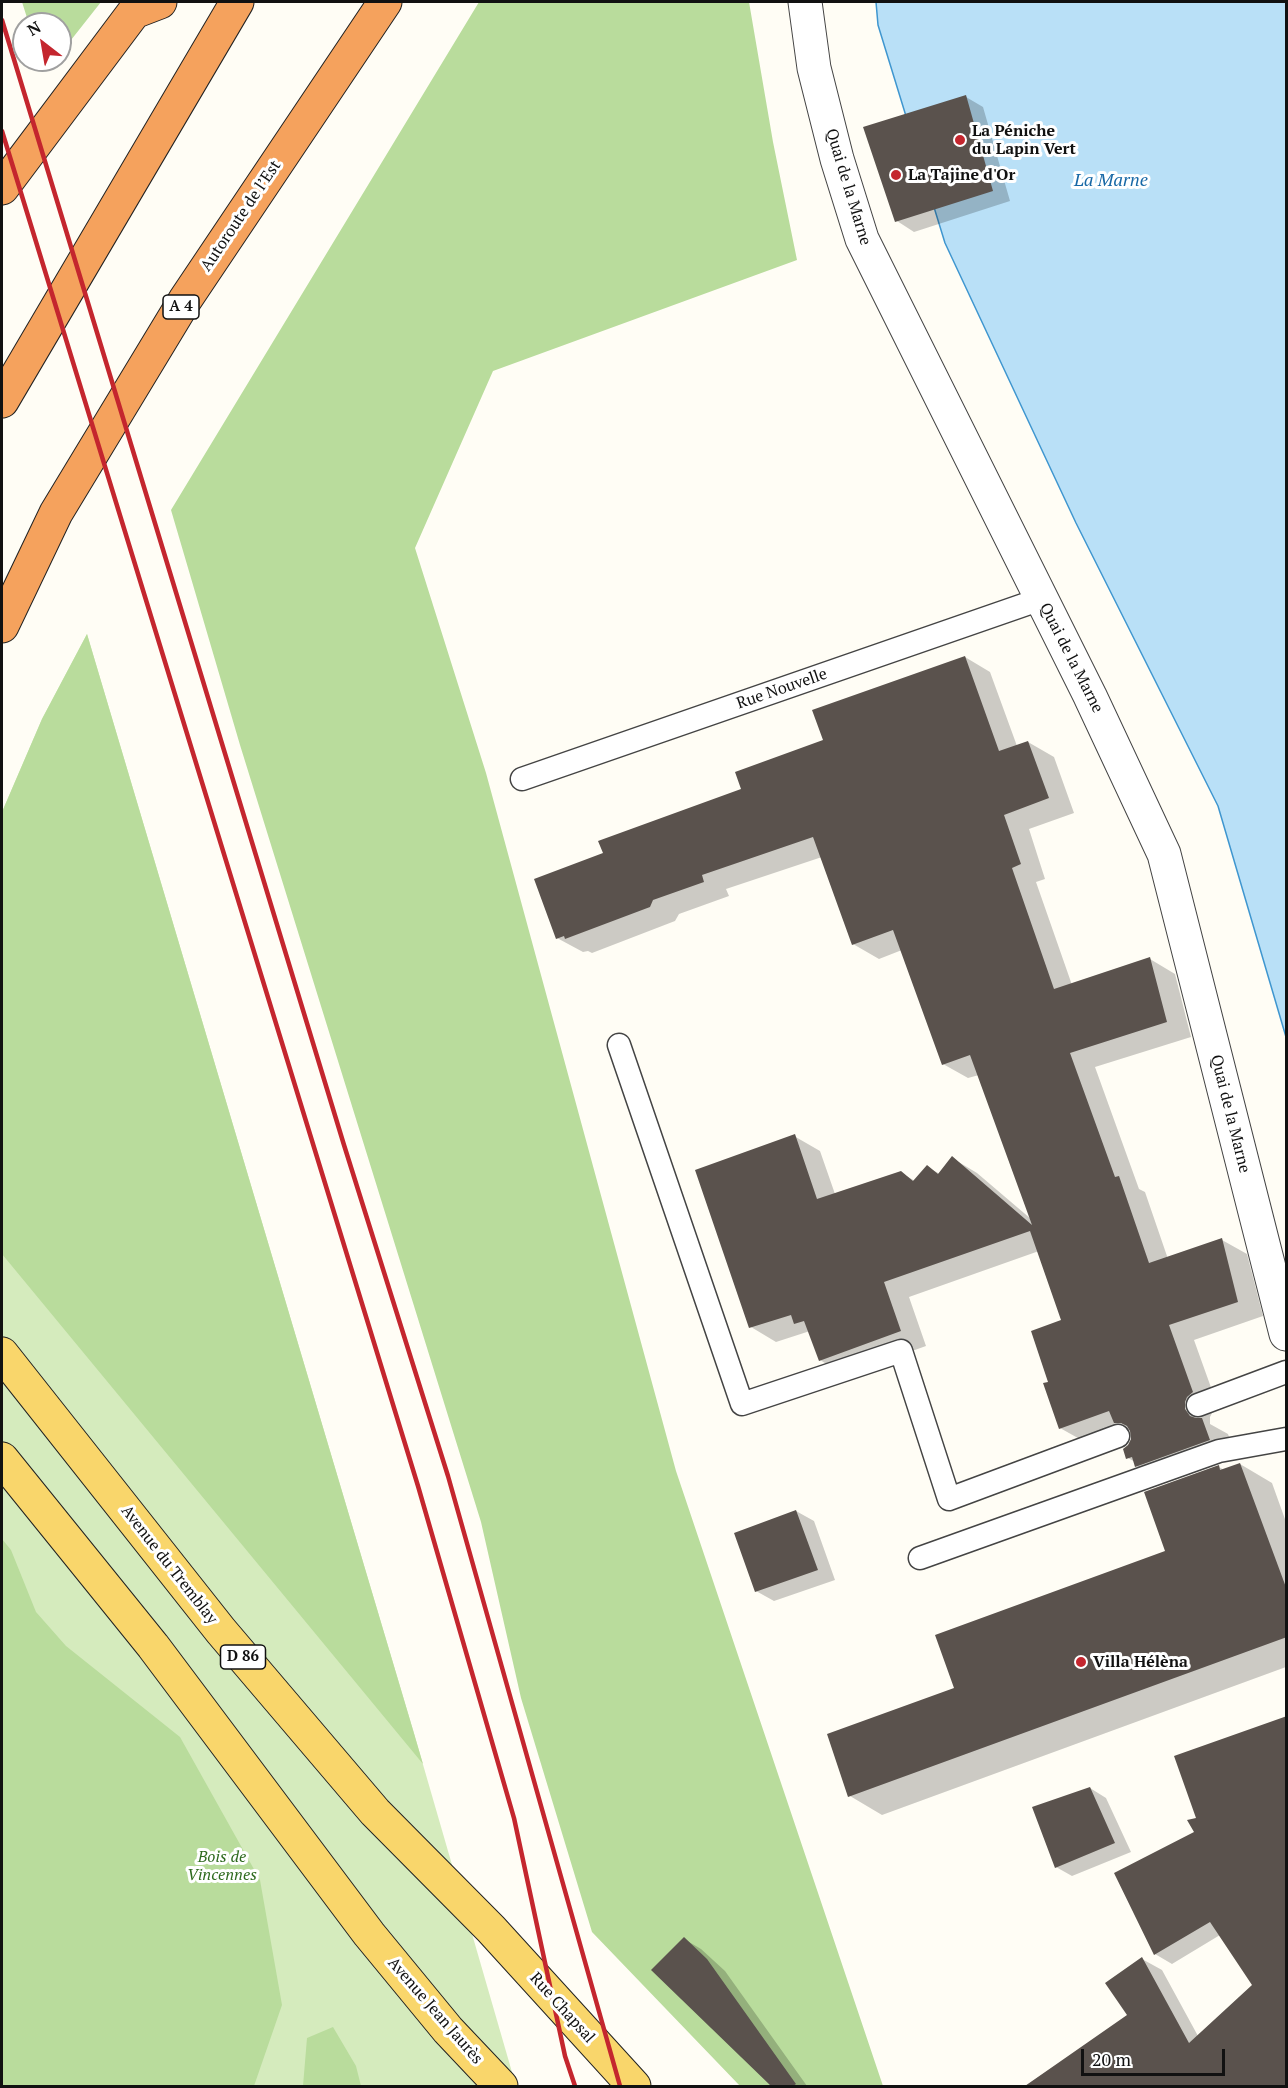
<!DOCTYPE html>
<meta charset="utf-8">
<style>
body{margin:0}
#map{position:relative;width:1288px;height:2088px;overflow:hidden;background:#fffdf5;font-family:"PT Serif",serif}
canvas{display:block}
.frame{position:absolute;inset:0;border:3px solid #111;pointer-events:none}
.north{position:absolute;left:12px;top:12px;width:60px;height:60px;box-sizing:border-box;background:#fff;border:2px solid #a0a0a0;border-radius:50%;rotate:329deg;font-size:16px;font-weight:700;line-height:24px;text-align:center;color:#111}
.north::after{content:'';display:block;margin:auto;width:21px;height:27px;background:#c4262e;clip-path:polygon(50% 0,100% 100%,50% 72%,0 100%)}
.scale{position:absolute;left:1081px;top:2049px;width:144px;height:27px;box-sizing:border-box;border:3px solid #111;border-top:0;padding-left:8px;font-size:18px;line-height:21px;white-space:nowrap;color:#111;-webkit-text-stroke:4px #fff;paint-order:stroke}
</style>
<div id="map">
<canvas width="1288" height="2088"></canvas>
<div class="frame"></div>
<div class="north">N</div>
<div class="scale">20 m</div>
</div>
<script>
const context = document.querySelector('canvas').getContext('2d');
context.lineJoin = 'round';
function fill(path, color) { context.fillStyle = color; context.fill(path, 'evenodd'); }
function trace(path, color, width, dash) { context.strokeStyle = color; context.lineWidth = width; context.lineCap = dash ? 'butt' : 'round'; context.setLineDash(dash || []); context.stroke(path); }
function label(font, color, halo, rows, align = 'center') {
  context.font = font + ' "PT Serif",serif'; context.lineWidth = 6; context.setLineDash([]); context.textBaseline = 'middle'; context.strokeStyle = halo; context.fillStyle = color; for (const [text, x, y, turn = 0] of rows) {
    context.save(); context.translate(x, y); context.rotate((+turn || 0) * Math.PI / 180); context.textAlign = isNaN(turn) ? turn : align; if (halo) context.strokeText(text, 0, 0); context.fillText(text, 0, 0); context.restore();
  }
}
const green = new Path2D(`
 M87,634l326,1096 103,356h-514v-1274l40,-93z`);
const forest = new Path2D(`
 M22,2h79l-41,52v-30h-31z
 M479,2h270l24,140 24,118 -304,111 -78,177 71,225 190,698 207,615h-143l-148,-154 -71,-234 -40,-176 -241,-777 -69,-235z
 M87,634l326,1096 10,34 -421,-510v-442l40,-93z
 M2,1539l9,11 25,62 30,34 114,91 80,143 22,125 -28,81h-252z
 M333,2027l23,39 5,20h-58l4,-48z`);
const water = new Path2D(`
 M876,2h410v1035l-68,-231 -142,-283 -131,-280 -67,-218z`);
const shadow = new Path2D(`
 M966,97l17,10 27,94 -96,31 -17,-11z
 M965,657l25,15 27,74 11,-4 26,15 20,56 -45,16 16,50 -9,3 36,103 78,-26 25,15 16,63 -96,30 44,122 6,3 23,67 54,-19 25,14 16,62 -69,24 24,67 -5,4 -3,6v7l18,10 7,20 -73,26 -26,-14 -1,-4 -7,-4 1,-12 4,-7 -1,-7 -7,-4 -40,14 -25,-14 -10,-45 13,-62 -24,-70 -130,46 17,49 -81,29 -25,-15 -10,-29 -34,11 -25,-15 43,-191 26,15 15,43 66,-21 14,8 12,-14 13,7 12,-16 25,15 54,46 -52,-144 -11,3 -25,-14 -41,-114 -23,9 -26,-15 -31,-87 -96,32 3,7 -50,18 -4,7 -83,32 -4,-2 -5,1 -26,-14 48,-84 138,-64z
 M1240,1464l32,19 14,39v145l-404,148 -32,-19 -21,-61 127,-46 211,-138 52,-84 5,3z
 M796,1511l18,10 21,59 -61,21 -18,-10z
 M1090,1788l16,10 25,54 -59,24 -16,-9z
 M1196,1833l90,190v63h-261l104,-70 13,-57 20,11 36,66 67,-34 -45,-67 -48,29 -17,-10 -39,-80z
 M684,1939l17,10 24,22 82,115h-33l-121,-116z`);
const building = new Path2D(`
 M966,95l27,96 -98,31 -32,-95z
 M965,656l34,95 29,-10 21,57 -45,17 17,49 -9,4 42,121 96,-32 17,65 -97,31 45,124 4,-1 30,87 73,-25 16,64 -69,23 24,67 -6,5 -2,5v7l5,7 6,2h6l8,22 -75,27 -3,-10 -6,2 -3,-10 5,-4 3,-6 -1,-8 -3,-5 -6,-3h-7l-5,-12 -50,18 -16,-46 5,-1 -17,-51 30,-11 -31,-89 -146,51 17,49 -82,30 -15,-40 -10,3 -3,-9 -42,13 -54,-158 100,-36 22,65 84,-28 12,10 14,-16 11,9 14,-18 80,69 -62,-170 -28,10 -49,-135 -41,15 -39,-108 -111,38 2,7 -51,18 -3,7 -85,32 -1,-3 -8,3 -22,-60 69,-26 -5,-12 143,-52 -6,-17 88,-32 -11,-30z
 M1240,1463l47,127v47l-439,160 -21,-63 127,-46 -19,-53 230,-84 -21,-59 75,-27 1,5z
 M796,1510l22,60 -63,22 -21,-59z
 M1287,1716v370h-262l102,-71 -22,-32 37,-26 47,86 63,-58 -42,-63 -56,33 -40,-82 80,-41 -7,-12 9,-2 -22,-62z
 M1090,1787l25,56 -60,25 -23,-61z
 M684,1937l23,22 89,125 -3,2h-22l-120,-116z`);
const service = new Path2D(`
 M522,779l519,-180
 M619,1045l123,359 159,-53 48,148 169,-63
 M1198,1405l88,-33
 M920,1558l299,-107 67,-12`);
const minor = new Path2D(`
 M805,2l9,66 23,91 25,80 228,457 74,158 122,480`);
const primary = new Path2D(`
 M2,1354l219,277 154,181 116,117 143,157
 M2,1459l151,187 216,288 79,96 53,56`);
const motorway = new Path2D(`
 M2,188l132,-176 26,-10
 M2,401l235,-399
 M2,626l54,-113 129,-213 200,-298`);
const rail = new Path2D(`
 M2,20l342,1125 104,331 172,610
 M2,131l416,1355 96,332 51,238 10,30`);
const markers = [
 [960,140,6,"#c4262e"],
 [896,175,6,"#c4262e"],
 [1081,1662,6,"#c4262e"]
];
const shields = [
 [181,307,36],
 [243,1657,45]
];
const shieldNames = [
 ["A 4",181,307],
 ["D 86",243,1657]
];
const poiNames = [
 ["La Péniche",972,131],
 ["du Lapin Vert",972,149],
 ["La Tajine d'Or",908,175],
 ["Villa Hélèna",1093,1662]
];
const streetNames = [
 ["Quai de la Marne",848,187,73],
 ["Autoroute de l’Est",241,216,-56],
 ["Quai de la Marne",1071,658,63],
 ["Rue Nouvelle",782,689,-19],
 ["Quai de la Marne",1230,1114,76],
 ["Avenue du Tremblay",169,1565,52],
 ["Rue Chapsal",562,2008,48],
 ["Avenue Jean Jaurès",435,2011,49]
];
const parkNames = [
 ["Bois de",222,1857],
 ["Vincennes",222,1875]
];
const waterNames = [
 ["La Marne",1111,181]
];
fill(green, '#d5ebbd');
fill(forest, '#b9dc9c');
fill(water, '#b9e0f7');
trace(water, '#3f96cf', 1.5);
fill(shadow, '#0003');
fill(building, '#5a524d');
trace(service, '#444', 25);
trace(minor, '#444', 35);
trace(primary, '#222', 35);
trace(motorway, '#222', 35);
trace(service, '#fff', 22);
trace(minor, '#fff', 33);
trace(primary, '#f9d66b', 33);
trace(motorway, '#f5a25d', 33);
trace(rail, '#c4262e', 4.5);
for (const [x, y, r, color] of markers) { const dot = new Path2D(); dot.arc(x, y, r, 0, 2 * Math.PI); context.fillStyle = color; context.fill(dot); trace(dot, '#fff', 2); }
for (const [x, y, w] of shields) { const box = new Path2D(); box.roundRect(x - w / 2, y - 12, w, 24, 4.5); context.fillStyle = '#fff'; context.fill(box); trace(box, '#111', 1.5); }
label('bold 15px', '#111', null, shieldNames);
label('bold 16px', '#111', '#fff', poiNames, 'left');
label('16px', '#111', '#fff', streetNames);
label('italic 16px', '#2f6b1f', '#fff', parkNames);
label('italic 18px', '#1768a6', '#fff', waterNames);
</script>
